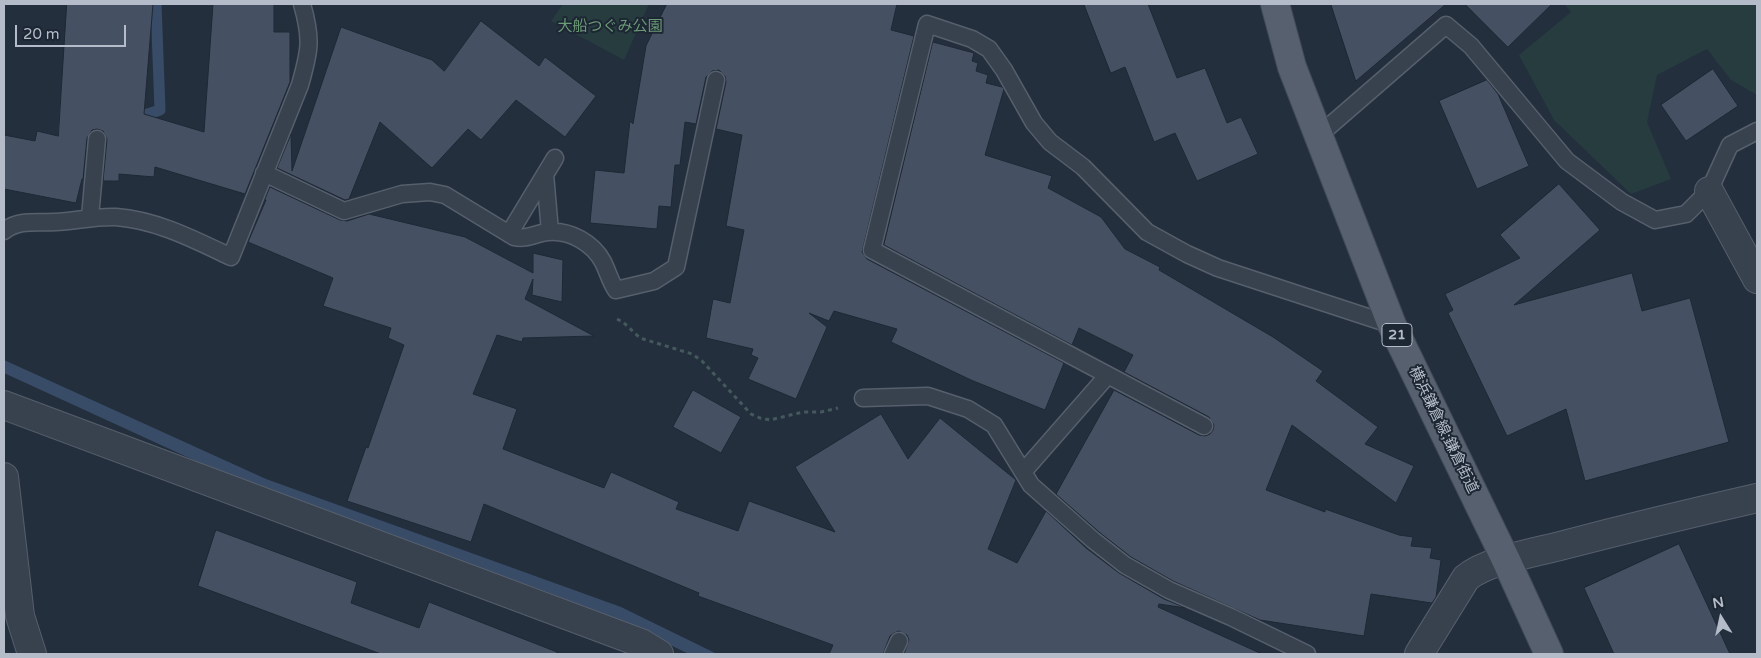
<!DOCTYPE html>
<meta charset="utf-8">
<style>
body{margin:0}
#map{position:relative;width:1761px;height:658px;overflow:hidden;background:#242f3e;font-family:"Varela Round",sans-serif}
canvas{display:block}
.frame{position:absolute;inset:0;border:5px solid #b4bcc9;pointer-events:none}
.north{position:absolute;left:1696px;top:593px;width:50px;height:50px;-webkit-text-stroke:4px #1d2633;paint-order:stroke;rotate:350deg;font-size:14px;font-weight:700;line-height:20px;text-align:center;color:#b4bcc9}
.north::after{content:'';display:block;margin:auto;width:18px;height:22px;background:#b4bcc9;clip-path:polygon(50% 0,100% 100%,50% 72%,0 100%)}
.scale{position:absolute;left:15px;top:25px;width:111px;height:22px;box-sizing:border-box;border:2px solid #b4bcc9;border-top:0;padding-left:6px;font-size:15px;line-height:18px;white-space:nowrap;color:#b4bcc9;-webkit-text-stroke:4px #1d2633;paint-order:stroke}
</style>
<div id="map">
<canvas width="1761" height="658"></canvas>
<div class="frame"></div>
<div class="north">N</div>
<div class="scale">20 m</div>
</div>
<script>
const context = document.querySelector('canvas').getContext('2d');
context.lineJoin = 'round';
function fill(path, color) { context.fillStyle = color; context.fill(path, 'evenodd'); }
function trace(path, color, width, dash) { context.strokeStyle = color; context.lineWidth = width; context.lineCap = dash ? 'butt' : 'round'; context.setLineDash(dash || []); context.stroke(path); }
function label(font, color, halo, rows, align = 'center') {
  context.font = font + ' "Varela Round","Noto Sans JP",sans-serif'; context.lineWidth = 4; context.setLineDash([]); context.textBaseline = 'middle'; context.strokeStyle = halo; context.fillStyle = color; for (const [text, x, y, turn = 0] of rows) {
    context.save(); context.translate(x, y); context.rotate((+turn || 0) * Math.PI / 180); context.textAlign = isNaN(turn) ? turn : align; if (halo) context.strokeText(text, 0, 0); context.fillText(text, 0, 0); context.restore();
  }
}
const green = new Path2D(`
 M563,4h86l-25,56 -73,-39z
 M1564,4h193v91l-26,-15 -24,-31 -50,26 -10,47 24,57 -40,15 -77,-74 -35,-65 52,-43z`);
const water = new Path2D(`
 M4,360l262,119 355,128 96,47h-28l-73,-35 -77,-30 -280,-99 -255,-117z`);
const stream = new Path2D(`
 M132,119l28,-9 -4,-106`);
const building = new Path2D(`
 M67,4h86l-9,110 60,18 9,-128h61v28h16v50l-45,112 -90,-27 -1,10 -35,-3v7h-16l4,-42 -4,-8 -6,-2 -5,1 -5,8 -4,41h-1l-6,24 -72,-14v-54l31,6 2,-10 21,5z
 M667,4h230l-6,26 23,6 -52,216 5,7 197,104 -19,47 -74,-30 -80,-38 6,-13 -63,-18 -5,10 -20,-8 18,14 -31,72 -48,-20 10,-21 -7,-3 2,-6 -47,-11 7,-39 17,4 14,-73 -18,-4 16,-91 -26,-6 10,-47 -1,-6 -6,-6 -7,1 -6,6 -10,47 -11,-2 -5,43h-5l-4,42 -12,-1 -2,23 -67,-6 5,-53 29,3 6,-52 3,3 13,-78z
 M1084,4h64l29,74 28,-10 22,55 14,-6 17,37 -61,27 -22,-48 -21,9 -29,-75 -14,6z
 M1331,4h115l-90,77z
 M1465,4h87l-44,43z
 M481,21l58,45 6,-9 51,39 -31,41 -49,-37 -35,40 -13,-11 -36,39 -52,-46 -31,77 -4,1 -68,-32 14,-34 1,37 49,-144 91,33 12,11z
 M933,42l41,11 -2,8 6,2 -2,8 12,4 -2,8 16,4 2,2 -19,66 67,21 -4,12 53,29 24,32 35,18 -1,3 114,67 50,34 -7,10 62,46 -13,17 49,22 -18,37 -104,-78 -26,65 59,22v-3l74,26 14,2 -2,9 21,2 -2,10 11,2 -5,37 -4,6 -61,-9 -7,42 -104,-16 -87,-39 -42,-24 -32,-25 -43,-38 58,-104 85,45 6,1 5,-2 3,-4 1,-5 -5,-8 -85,-45 9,-17 -54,-27 -7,17 -188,-100z
 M1713,69l25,37 -52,35 -25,-36z
 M1487,80l11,14 31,72 -52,23 -38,-88z
 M1559,184l41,46 -86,75 118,-32 10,38 48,-13 39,144 -144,39 -19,-72 -59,27 -59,-123 5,-3 -8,-16 75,-36 -20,-23z
 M270,187l70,33 7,1 22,-7 96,23 68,36v-20l30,7 -1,42 -30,-7 1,-16 -8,20 69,37 -71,2 -1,4 -25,-7 -24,59 44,15 -14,40 101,39 7,-16 68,30 -3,7 62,22 11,-30 86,31 -40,-65 86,-53 27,45 32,-41 76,62 -28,69 29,14 29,-52 40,37 33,25 45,26 22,9 -27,-4 -1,3 104,47h-358l5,-14 -2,-5 -8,-4 -5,2 -4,3 -7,18h-54l4,-9 -135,-49 1,-3 -215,-89 -13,38 -124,-41 19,-54 2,1 36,-103 -16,-7 3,-10 -68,-22 10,-28 -85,-36 18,-42h-1z
 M693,390l48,27 -20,36 -48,-26z
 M216,530l141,52 -6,21 68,25 10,-26 128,50 -1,2h-175l-183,-68z
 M1679,544l51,110h-116l-30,-66z`);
const path = new Path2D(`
 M617,319l6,3 17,16 52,16 10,7 49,53 9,4 10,2 33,-8h18l17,-4`);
const service = new Path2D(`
 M1318,136l128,-111 25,21 96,115 55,41 33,18 31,-6 23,-23 21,-46 27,-14
 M264,173l80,38 58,-17 28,-2 15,3 69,42c13,3 22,-4 34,-5 22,-2 45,11 55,30 5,10 7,19 13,28l38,-9 22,-14 40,-187
 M545,174l5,58
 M90,217l7,-78
 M4,231c14,-12 34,-8 51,-9 21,-1 41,-6 61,-5 41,3 79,23 115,40l69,-172c10,-35 12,-46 2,-81
 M509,234l46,-76
 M863,398l65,-2 40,13 26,16 37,60 62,55 32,25 44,25 62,27 76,37
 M1204,426l-332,-176 55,-226 45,15 17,10 15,21 30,53 16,19 33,25 64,65 40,22 31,14 174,57
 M1023,472l85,-97
 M893,654l6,-13`);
const minor = new Path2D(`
 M1709,191l48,88
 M4,477l16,139 12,38
 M1419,654l47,-76c20,-17 67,-25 94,-32 65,-17 131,-33 197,-48`);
const tertiary = new Path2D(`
 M4,405l637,238 18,11`);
const primary = new Path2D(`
 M1275,4l17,63 100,258 114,235 43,94`);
const shields = [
 [1397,335,30]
];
const shieldNames = [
 ["21",1397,335]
];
const parkNames = [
 ["大船つぐみ公園",610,27]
];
const streetNames = [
 ["横浜鎌倉線;鎌倉街道",1443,430,64]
];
fill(green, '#263c3f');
fill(water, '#394c67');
trace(stream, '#394c67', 11);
fill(building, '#455162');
trace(building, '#1f2835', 1);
trace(service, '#565f6c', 19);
trace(minor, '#565f6c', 30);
trace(tertiary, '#565f6c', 30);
trace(primary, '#414a57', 30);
trace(path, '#44595c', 3, [4, 4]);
trace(service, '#38414e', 16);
trace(minor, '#38414e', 28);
trace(tertiary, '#38414e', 28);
trace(primary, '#56606e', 28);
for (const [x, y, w] of shields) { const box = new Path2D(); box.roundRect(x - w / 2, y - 11.5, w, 23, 4); context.fillStyle = '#1d2633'; context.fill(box); trace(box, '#b4bcc9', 1); }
label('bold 14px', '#b4bcc9', null, shieldNames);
label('15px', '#6b9a76', '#1d2633', parkNames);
label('15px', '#b4bcc9', '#1d2633', streetNames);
</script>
